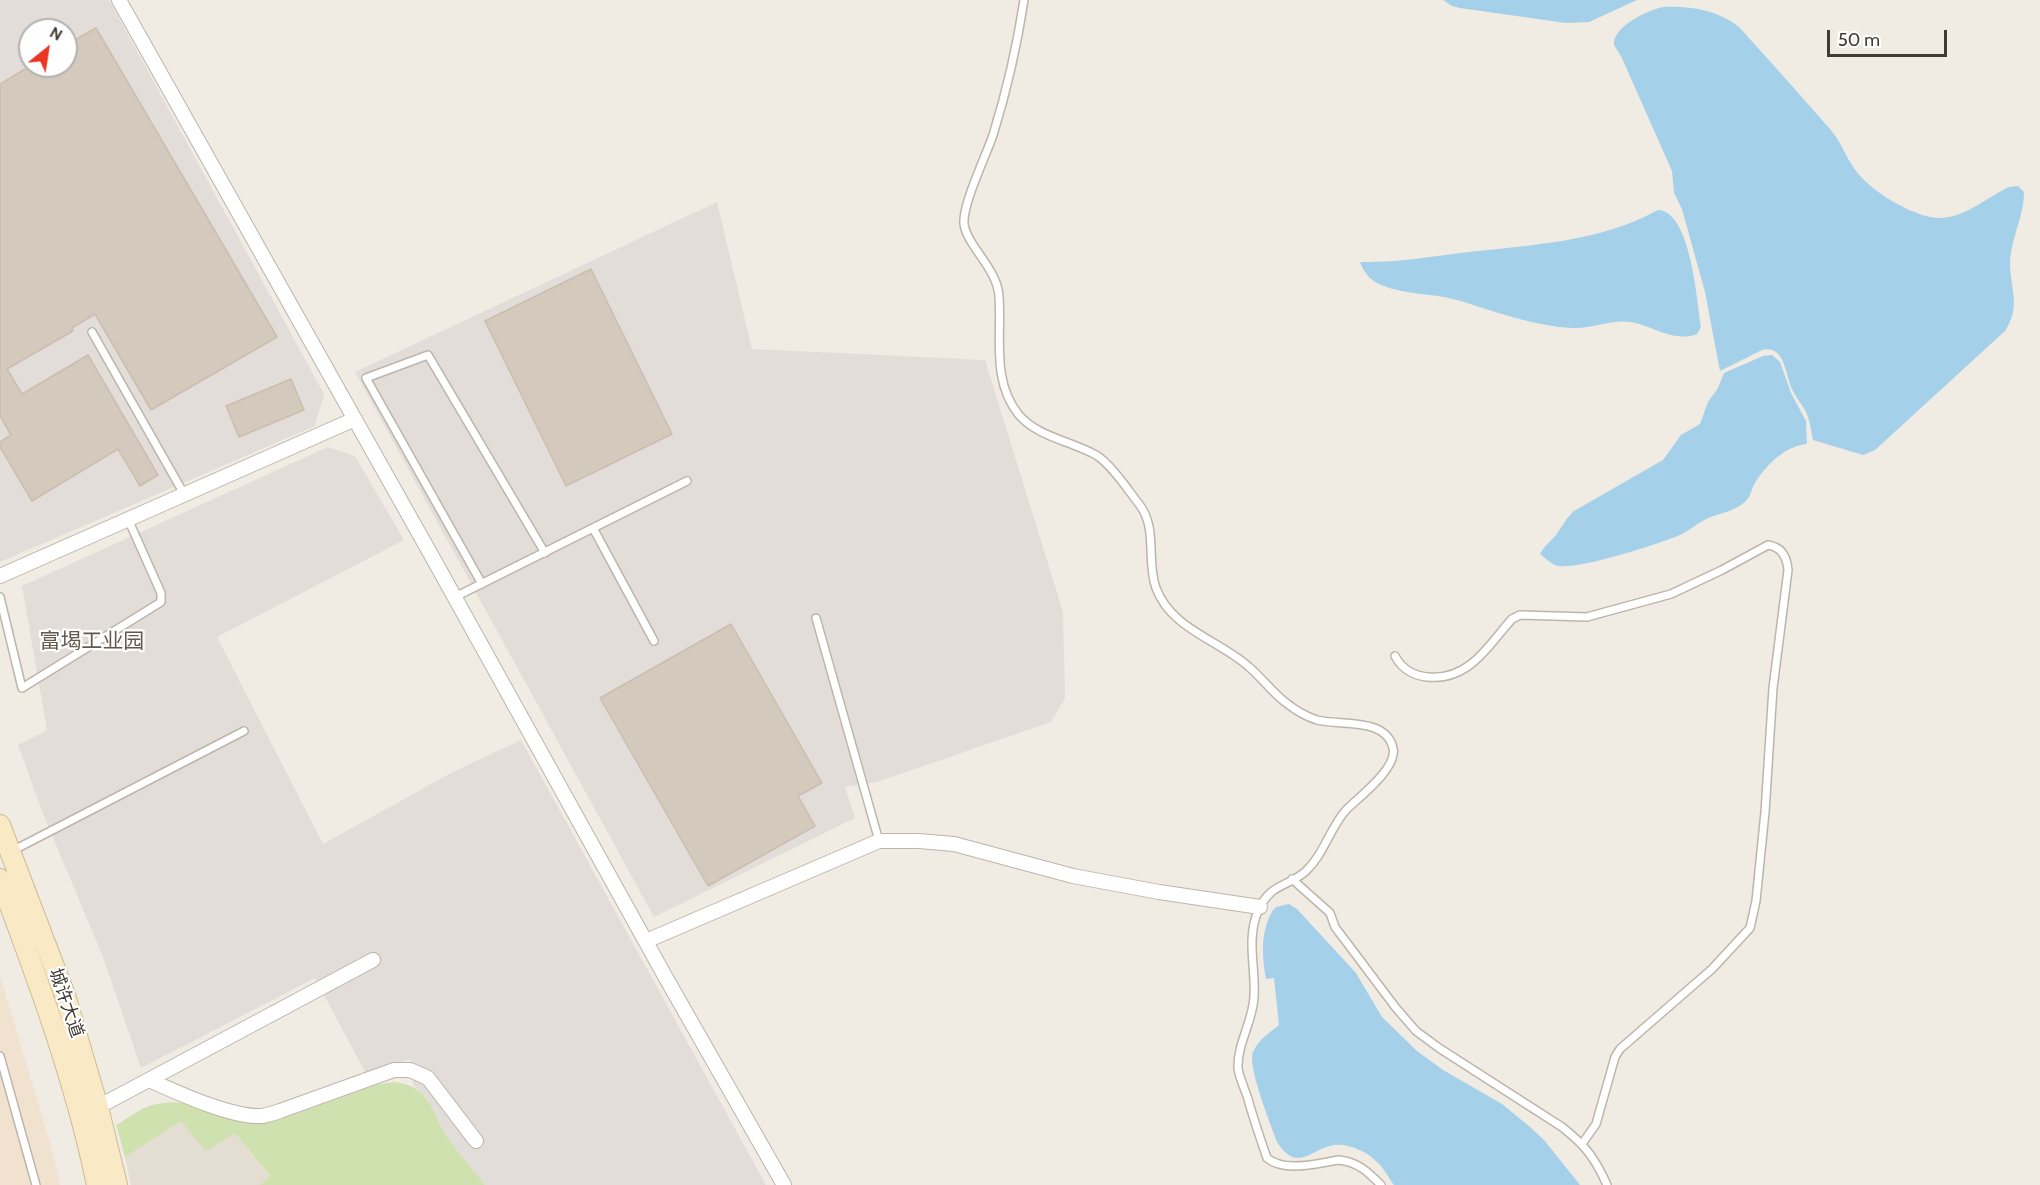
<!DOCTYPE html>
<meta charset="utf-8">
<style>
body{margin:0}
#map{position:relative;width:2040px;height:1185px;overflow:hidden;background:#f0ebe3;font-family:Cabin,sans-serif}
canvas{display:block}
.north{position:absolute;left:18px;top:18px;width:60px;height:60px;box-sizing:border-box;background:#fff;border:2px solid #b3b1ae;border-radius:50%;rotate:30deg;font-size:16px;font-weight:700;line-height:24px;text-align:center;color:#413b34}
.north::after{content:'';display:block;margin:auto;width:21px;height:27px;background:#e73623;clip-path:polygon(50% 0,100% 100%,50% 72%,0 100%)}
.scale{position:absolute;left:1827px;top:30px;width:120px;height:27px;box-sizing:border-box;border:3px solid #413b34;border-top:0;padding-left:8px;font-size:18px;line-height:21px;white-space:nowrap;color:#413b34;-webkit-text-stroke:4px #fff;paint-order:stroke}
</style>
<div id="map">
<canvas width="2040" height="1185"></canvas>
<div class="north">N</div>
<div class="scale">50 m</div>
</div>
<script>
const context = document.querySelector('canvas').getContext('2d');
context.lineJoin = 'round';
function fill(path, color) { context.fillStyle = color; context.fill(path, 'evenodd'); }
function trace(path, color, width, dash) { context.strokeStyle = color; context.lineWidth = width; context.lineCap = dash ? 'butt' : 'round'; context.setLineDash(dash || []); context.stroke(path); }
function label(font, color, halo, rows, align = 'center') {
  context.font = font + ' Cabin,"Noto Sans SC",sans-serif'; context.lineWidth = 4.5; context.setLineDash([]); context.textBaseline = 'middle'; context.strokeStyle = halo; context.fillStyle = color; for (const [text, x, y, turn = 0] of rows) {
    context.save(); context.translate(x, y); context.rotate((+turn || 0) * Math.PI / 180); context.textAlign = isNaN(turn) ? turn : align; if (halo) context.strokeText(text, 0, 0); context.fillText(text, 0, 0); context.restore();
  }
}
const residential = new Path2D(`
 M181,1121l54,12 35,44 -10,8h-129l-6,-28z`);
const commercial = new Path2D(`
 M0,976l51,170 9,39h-60z`);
const industrial = new Path2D(`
 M0,0h109l215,394 -9,32 -315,136zM30,30h36v36h-36z
 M717,202l35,147 233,11 78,252 2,86 -14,24 -174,60 -32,5 10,31 -201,99 -299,-545z
 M328,447l27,9 49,84 -187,97 106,207 128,-71 70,-33 245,445h-281l-36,-45 -23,-43 -13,-12 -3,-26 -45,13 -50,-94 -174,90 -38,-111 -59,-141 -26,-71 29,-15 -25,-144z`);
const green = new Path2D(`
 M393,1082c39,3 38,32 57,59 11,15 24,29 35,44h-225l10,-9 -35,-43 -29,18 -25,-30 -56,36 -9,-32c11,-6 22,-15 33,-19 37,-12 82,7 119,16l11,-2 97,-35z`);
const water = new Path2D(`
 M1443,0h194l-48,22 -23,1 -106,-15 -8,-2z
 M1663,7c28,-1 54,3 76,20 31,34 61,68 91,102 11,12 15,27 24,39 14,22 59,49 84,50 26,1 49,-21 71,-31l9,-1 6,6c0,22 -10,40 -13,61 -5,30 13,50 -6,78l-130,119 -12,5 -50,-15c-2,-9 -3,-20 -7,-28 -4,-8 -10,-14 -13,-21 -8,-14 -7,-47 -31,-41l-42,21 -15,-79 -23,-83 -8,-16 -2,-22 -51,-115 -7,-11c-2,-18 34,-35 49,-38z
 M1658,210c33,1 39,92 43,117l-4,7c-23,9 -44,-8 -66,-12 -19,-3 -39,7 -59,6 -39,-2 -78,-17 -115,-28 -25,-7 -52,-5 -76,-15 -11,-5 -17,-12 -21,-23 33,1 68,-5 101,-9 66,-8 138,-10 197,-43z
 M1772,355l8,7 11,31 15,28 1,23c-21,2 -39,19 -51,37 -4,6 -5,15 -10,20 -11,10 -25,12 -38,17 -10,5 -18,12 -28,17 -22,9 -98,34 -121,31 -7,-1 -13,-7 -19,-12 4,-8 10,-12 16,-19 6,-8 10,-17 18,-24l89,-51 18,-25 19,-11 8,-22 10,-14 6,-15 39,-17z
 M1289,904l8,5 59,64 26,44 35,34 26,19 59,34 28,23 14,13 36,45h-186c-6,-8 -10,-17 -17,-23 -9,-10 -29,-19 -43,-17 -24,4 -36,29 -57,-3 -6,-17 -30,-76 -24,-90 6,-13 16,-19 26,-27l-5,-47 -8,1c-4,-23 -6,-47 7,-69l3,-3z`);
const building = new Path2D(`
 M96,28l181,309 -126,73 -56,-96 -23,14 1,3 -66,38 15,25 66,-39 70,120 -18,11 -22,-37 -86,52 -32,-54v-5l11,-7 -11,-19v-332l30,-18h36v-21z
 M591,269l81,165 -106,52 -81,-165z
 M291,379l13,31 -65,27 -13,-31z
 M731,624l91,159 -24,13 17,30 -107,60 -108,-188z`);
const lane = new Path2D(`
 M1024,0c-7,46 -17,90 -31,135 -7,21 -31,70 -29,89 3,22 33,44 35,72 3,40 -8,85 20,119 19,22 52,26 77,40 15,9 32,35 43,49 19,24 7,57 17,84 15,41 63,52 93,79 13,11 23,25 36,35 10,8 19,14 32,18 23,6 69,-3 76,28 5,20 -34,49 -47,62 -16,18 -22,44 -40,61 -19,17 -35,11 -48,40 -12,28 -2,57 -4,86 -1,24 -17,47 -16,71 1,9 6,19 9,28 6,21 13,42 20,62 18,15 51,5 72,2 19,2 29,12 42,25
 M92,332l92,162
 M593,528l61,113
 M482,584l-116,-206 62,-23 117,198
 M0,597l22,91 139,-86v-9l-33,-74
 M455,597l232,-116
 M816,618l63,223
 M1395,656c15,28 53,26 76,8 16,-12 28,-31 41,-45l8,-4 67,2 84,-23 51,-24 46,-25c14,2 19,13 20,25l-15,118 -8,124 -9,89 -6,27 -38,41 -92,80 -5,8 -19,67 -14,20
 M12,851l232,-120
 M1292,879l38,34 5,14 61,81 20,23 23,17 123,79c23,18 33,31 45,58
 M0,1056l36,129`);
const street = new Path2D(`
 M119,0l315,560 232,418 118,207
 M0,576l355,-157
 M646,941l233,-100h40l35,3 119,32 86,16 101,15
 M149,1080c27,12 83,38 113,36 6,-1 12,-3 18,-5l114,-41h16l18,8 48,63
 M98,1107l275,-147`);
const secondary = new Path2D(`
 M0,825l65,170 33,112 19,78
 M0,879c38,101 75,200 97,306`);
const streetNames = [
 ["城许大道",66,1003,71]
];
const quarterNames = [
 ["富堨工业园",92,642]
];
fill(residential, '#e3ddd2');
fill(commercial, '#f1e1cf');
fill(industrial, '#e2ddd8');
fill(green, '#cee1af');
fill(water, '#a4d0e9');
fill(building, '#d3c9bd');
trace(building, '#cbbeae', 1.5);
trace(lane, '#bdb5aa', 10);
trace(street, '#bdb5aa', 16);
trace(secondary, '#ccbb96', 22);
trace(lane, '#fff', 7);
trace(street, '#fff', 14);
trace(secondary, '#f9e9c4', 20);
label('18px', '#413b34', '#fff', streetNames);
label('21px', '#63594c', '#fff', quarterNames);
</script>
